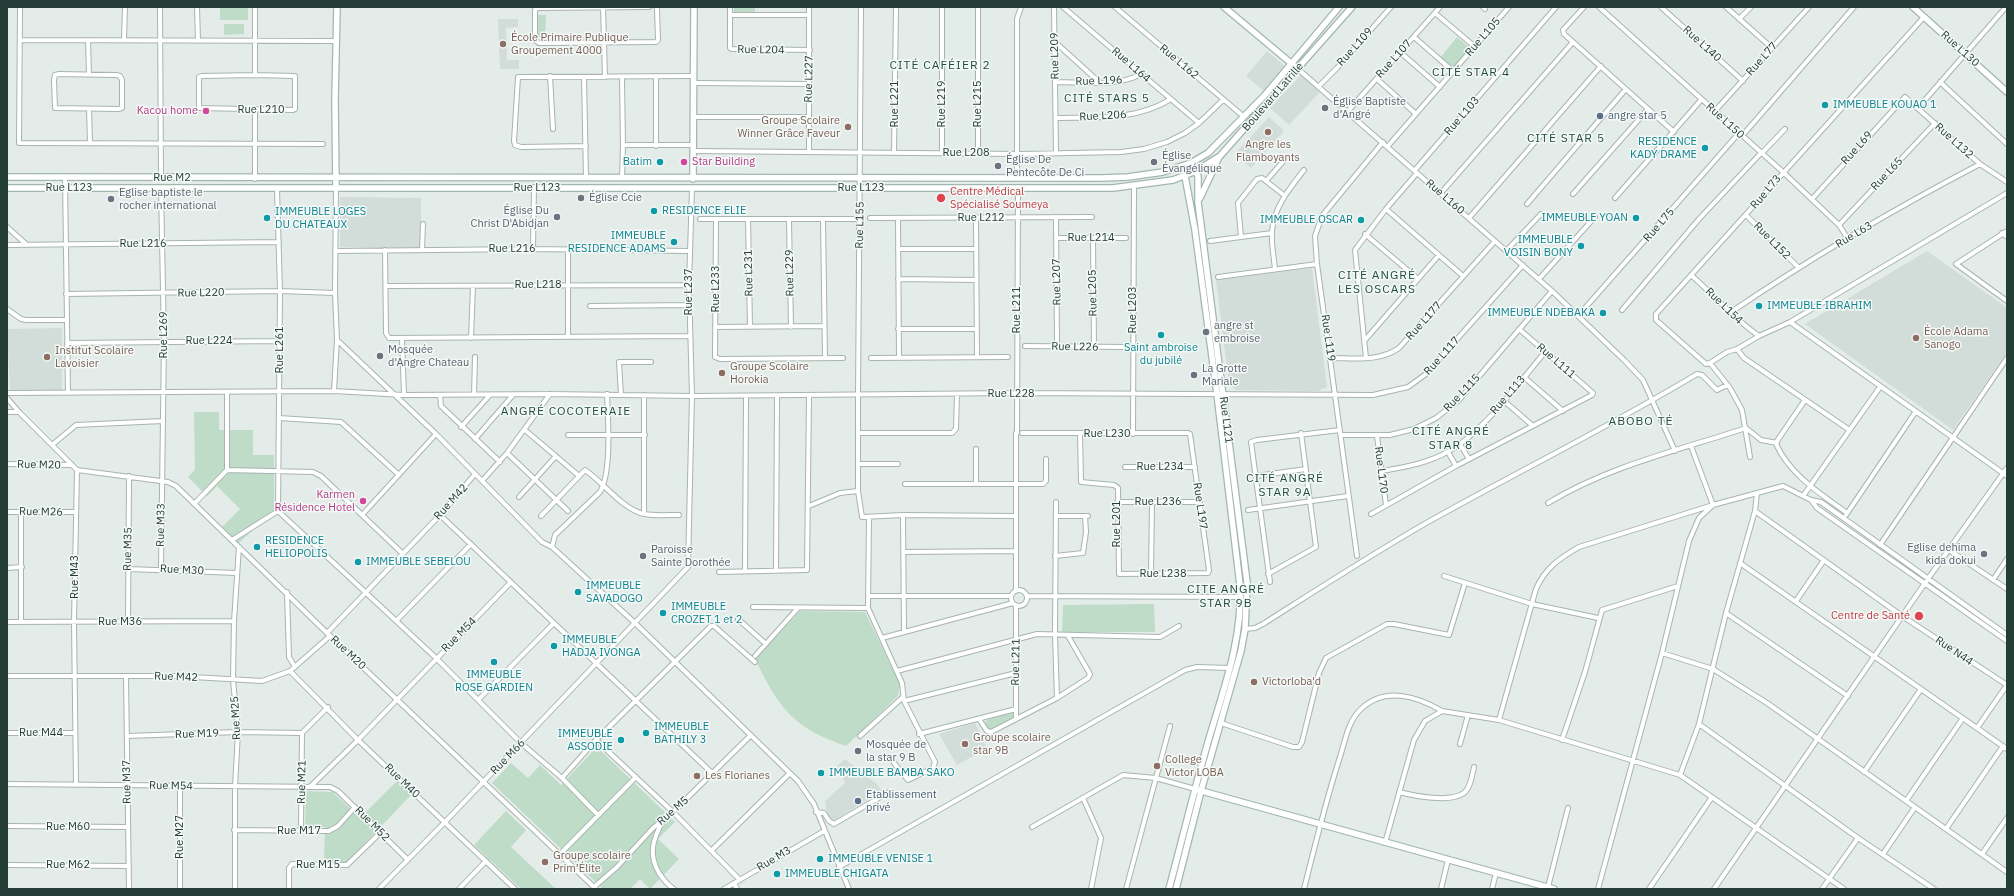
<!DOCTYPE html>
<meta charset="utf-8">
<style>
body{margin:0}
#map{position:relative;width:2014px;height:896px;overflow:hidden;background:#e4ece9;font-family:"IBM Plex Sans",sans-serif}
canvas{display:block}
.frame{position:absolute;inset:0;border:8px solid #243d37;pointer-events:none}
</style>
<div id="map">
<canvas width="2014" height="896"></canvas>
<div class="frame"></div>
</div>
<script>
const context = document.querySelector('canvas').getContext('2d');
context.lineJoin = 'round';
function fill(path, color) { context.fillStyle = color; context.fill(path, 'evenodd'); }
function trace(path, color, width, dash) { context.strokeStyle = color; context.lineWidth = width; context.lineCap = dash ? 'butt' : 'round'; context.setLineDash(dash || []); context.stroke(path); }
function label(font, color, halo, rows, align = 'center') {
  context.font = font + ' "IBM Plex Sans",sans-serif'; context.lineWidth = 3; context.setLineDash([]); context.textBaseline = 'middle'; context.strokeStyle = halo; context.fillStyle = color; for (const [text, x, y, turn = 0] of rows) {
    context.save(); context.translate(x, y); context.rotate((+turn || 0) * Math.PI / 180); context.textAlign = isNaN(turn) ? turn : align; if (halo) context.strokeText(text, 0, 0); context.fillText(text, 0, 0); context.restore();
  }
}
const built = new Path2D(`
 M498,19h20v8l-12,1 1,32h12v9h-19z
 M1267,51l19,16 -21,25 -19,-16z
 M1301,75l19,17 -31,33 -19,-17z
 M1269,117l15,14 -33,37 -16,-14z
 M340,197l81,1v50l-81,-1z
 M1927,251l80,57v44l-54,78 -148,-106z
 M1312,268l15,119 -9,4 -82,-1 -7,-5 -13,-105z
 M62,328v63l-52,-1 -3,-61z
 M975,723l12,25 -30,17 -18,-31z
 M845,759l32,25 5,7 -51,31 -4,-9 -2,-12 20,-18 -8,-17z`);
const green = new Path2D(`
 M220,7h28v13h-28z
 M734,7h21v6h-21z
 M537,15h9l-1,22h-7z
 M224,24h20v10l-20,1z
 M1457,37l13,11 -18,21 -12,-11z
 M194,412h25v18h34v25h21v55l-36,34 -16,-17 18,-18 -23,-23 -10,10 -19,-19 7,-7z
 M1154,604l1,28h-93l1,-27z
 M800,611l65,1 35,72 -2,12 -52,50c-53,-18 -67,-38 -91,-87z
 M1014,711v6l-24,14 -5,-7 2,-4z
 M597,747l78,75 -17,17 21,20 -29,30 -10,-10 -10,10h-27l-111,-106 19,-20 17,15 12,-13 21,20z
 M397,781l14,14 -65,68 -22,-1 1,-35h-20l1,-36 27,1 27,26z
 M506,811l20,19 -15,17 45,42h-35l-47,-44z`);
const street = new Path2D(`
 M20,7l-1,136 304,1
 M160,7l1,171
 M197,7l1,33
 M603,7l2,70
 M649,7l-112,1 -2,2v30l4,3 117,-1 2,-2 -1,-31 -1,-2
 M730,7v41l2,1 78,1
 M861,7l-3,389v95l4,26 41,-2 112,1
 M942,7v146
 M978,7v145
 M1054,7l2,146
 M1063,7l136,116
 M1115,7l128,109
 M1483,7l2,2
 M1584,7l-21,23 1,4 110,98
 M1599,7l184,165 56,53 9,14
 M1661,7l82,74
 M1726,7l46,41
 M1435,13l39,33
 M731,15h78
 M1924,17l-268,297v6l50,44 4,-1 17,-11 10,-3 22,-13 31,-14 217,-129
 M1739,19l12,-12
 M1414,37l40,35
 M20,40l316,1
 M88,40l1,34
 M124,40l1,-33
 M1055,42l43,39
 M1400,52l40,35
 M1298,69l254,222 73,70 18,19 32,71
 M59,74l57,1 4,1 2,4v28l-4,1 -63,-1 -1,-28 1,-5z
 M255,75l40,1v33l-2,1 -94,-2v-31l3,-1z
 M255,75v-68
 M550,76l3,53
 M656,76v70
 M584,77l2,101
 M622,77l1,68
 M1377,79l39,35
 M1055,82c26,0 64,5 86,-8
 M1940,82l67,62
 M694,83l115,1
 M1319,86l18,-18 54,-61
 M1918,108l88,-101
 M89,109l1,34
 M255,110v69
 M1348,111l92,-104
 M1715,111l94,-104
 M694,117h115
 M1056,118c39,-1 80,3 115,-19
 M1742,136l112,-129
 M586,146l-65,1 -6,-2 -1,-4 4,-64 176,-1
 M1388,146l121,-139
 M694,151l327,3 100,-2 23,-3 23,-7 18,-9 14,-10 24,-23
 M809,152v-145
 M894,153l2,-146
 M1762,153l23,-24
 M1415,170l141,-163
 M65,178l3,215
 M622,178l1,-33h71
 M1017,178v-159l4,-12
 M1266,181l21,-24
 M336,188l-1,105 2,47 99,94 106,108 10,5 83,76 163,158 16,23 35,85
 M277,189l3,102 -2,220
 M1441,193l132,-151
 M1573,194l75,-85
 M1615,198l86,-98
 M1812,199l93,-102 75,67 27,18
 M1527,204l99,-115
 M1386,209l77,67
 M1746,215l52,52
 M1056,217l1,130
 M870,218l222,-1
 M898,218l1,140
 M976,218l1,139
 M1469,218l132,-152
 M700,219h160
 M716,219l-1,138 5,2 123,-1
 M748,219l2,108
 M823,219l2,139
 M789,220l2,107
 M1839,225l96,-102
 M7,227l19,17
 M2007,231l-51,33 51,37
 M2002,233l5,4
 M1365,234l53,45
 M1241,237l-3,-34 19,-24 5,-1 23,18
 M1056,238h70
 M1093,238l1,109
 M1210,241l62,-8
 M7,245l272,-3
 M533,249l1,-61
 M898,249h78
 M385,250l1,83 3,5 300,-2
 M422,250l1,-26
 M335,251l198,-2 156,2
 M1506,251l35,-37
 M1275,269c-1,-11 -4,-25 -3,-37 1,-24 18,-44 32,-62
 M1691,275c23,20 43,44 68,61
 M1218,277l99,-13
 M898,279l78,1
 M1539,279l56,-62
 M387,286l302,-1
 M66,294l214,-3 55,2
 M590,306l99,-1
 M7,309l14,10 5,1h40
 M1622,310l77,-91 62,-66
 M1731,312c80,-54 163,-103 249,-148
 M1578,316l161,-183
 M1790,322l217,154
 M716,327l108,-1
 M898,329h79
 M568,336v-87
 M471,338l2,-52
 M402,339l2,56
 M1365,340l74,-85
 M67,343l213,-2
 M1025,346l100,1
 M1737,349l7,9 104,71
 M871,358l137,-1
 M1331,358c24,0 48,4 68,-10l96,-107
 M1366,358l-11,-108 31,-41 31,-36
 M1710,363l20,25 12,22 8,47
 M1524,377l39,34
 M334,391l3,-51
 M7,393l327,-2 70,4 146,-1 142,2 325,-3 356,2 35,-8 18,-13 97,-109
 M440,395l1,11 59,56
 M474,395l1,-38
 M621,395l-2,-33h32
 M644,395v119
 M7,398l12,14 58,58 -3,152 2,163
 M1503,400l30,26
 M1805,400l-28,41 -1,3c14,31 45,50 71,69
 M7,412h12
 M279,418l62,4 58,53
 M461,427l29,-32
 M525,430l53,45
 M858,433h94l4,-4 1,-35
 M1016,433v158
 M1017,433l1,-246
 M1022,433h166l2,1 19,136 -1,3 -89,1 -1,-86 -4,-3 -33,-3 -1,-49
 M1133,434l1,-248
 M568,435h77
 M1341,435h49l24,-6 22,-11 22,-17 94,-110
 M1377,436l9,69
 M475,439l38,-44
 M1460,444l9,15
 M52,445l24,-20 87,-4
 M976,449v33
 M1448,452l8,14
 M507,453l61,58
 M7,464l65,1
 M858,464h40
 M1125,467h70
 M77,470l91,12 8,4 151,147 269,256
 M227,470v-78
 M1382,471c23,-4 47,-8 67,-20 34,-19 71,-69 96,-99
 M1256,476l50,-7
 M482,481l25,-28 43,-59
 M905,484h138l3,-3v-22
 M1803,496l77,-109
 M519,497l37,-41
 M1811,500l6,8 190,133
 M1056,502l-1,133 2,63
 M1117,502h82
 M1548,503c61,-37 131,-53 198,-75l15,12 16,3
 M194,504l33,-34 86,2 8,4 82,78
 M809,506l31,-13 18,-2
 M1248,510l100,-14
 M278,511l158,147 85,85 41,35 36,37
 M1755,511l147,105 105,69
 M7,512h68
 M1371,514l85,-48 136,-71 1,-2 -74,-64
 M362,515l74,-81
 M440,515l273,259
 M903,515l1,116
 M1846,515l70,-104
 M541,516l44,-46c17,11 38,40 59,44 11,2 24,1 35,1
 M1056,516h32
 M869,517l-1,91 34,75 2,18 31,61 -2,6 -25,12 -14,-17
 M232,540l46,-29
 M1880,545l127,-187
 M552,547l3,-12 45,-43c12,-20 8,-73 7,-98
 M1949,550l58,39
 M905,552l110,-1
 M1055,556l28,-3 3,-21 -1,-16
 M1357,556l-40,-292 -2,-28 7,-20 61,-74
 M1740,563l267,186
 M7,568l15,-1
 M128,569l109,4
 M161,569l3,-228 -3,-153
 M776,570l1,-174
 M745,571l1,-175
 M719,572l88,-2 2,-174
 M1151,574l1,-71
 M1268,574l48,-27 -15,-114
 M1444,576l88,28 66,14
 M1993,580l14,-21
 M1270,582l-19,-140 6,-2 83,-10
 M1011 598a8 8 0 1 1 16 0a8 8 0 1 1-16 0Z
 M287,592l2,65 6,10
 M869,596h142
 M1027,596l213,1
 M1796,601l28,-41
 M1016,606v112
 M753,607l115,1
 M1726,613l122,83
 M738,619l28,25
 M396,621l75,-77
 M7,622l227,-1
 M21,622v-111
 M128,622l1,-146
 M1245,629l10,-1 8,-4c55,-35 109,-70 165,-102 89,-50 181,-95 269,-148l5,1 15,15 10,-5
 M327,633l113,-118 35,-41
 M882,638l131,-35
 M1662,653l51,16 54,34 240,169
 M755,656l43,-48
 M290,671l68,69 157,149
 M897,671l140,-37 123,3 19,-11
 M7,676h169l86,5 28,-10 40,-35
 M126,676l3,213
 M478,700l76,-77
 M904,701l112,-28
 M979,719l8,12 4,1 66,-34 31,-20 2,-4 -22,-38
 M1499,720l37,-131c9,-21 24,-31 43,-42l134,-42 -22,-59
 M1221,723l72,24h6l3,-5 17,-69 7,-15 61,-34h7l55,11 16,-52
 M1699,724l159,114 76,51
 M1977,728l30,-43
 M7,733h68
 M919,734l97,-25
 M127,736l111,-4 64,1 26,-26
 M860,736l43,-39
 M596,740l77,72 67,68
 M1562,740l23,-68 17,-62 76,-24
 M1460,744l8,-29
 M1864,772l57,-83
 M1680,775l19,-51 27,-111 29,-102 2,-18
 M562,778l34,-38 115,-114h3l41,36
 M7,784l323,3 8,4 70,69
 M310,787l48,-47 153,-158
 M1399,792c16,4 51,11 65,1 7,-6 8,-18 10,-26
 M1083,798l18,40 -10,51
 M1906,801l57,-83
 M816,812l8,1 5,8 5,3 55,-32
 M662,822c-9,18 -14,32 -3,51 5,7 8,12 15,16
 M7,826l121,1
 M1032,827l91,-52 33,3 39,11
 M1946,829l57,-83
 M234,830l95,1 9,-5 17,-19
 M301,831l1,-98
 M1385,843l29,-103 11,-19 17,-10 57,9 181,55 164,114
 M712,850l78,-77
 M560,854l76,-77
 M1883,854l32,-47
 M1982,854l25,-36
 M7,865l122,1
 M839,867l346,-197 12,-3 33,1
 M734,883l3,6
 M594,887l23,-20 36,-39 20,-16 78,-77
 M1548,887l20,-79
 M180,889v-103
 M235,889v-102l3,-55 -5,-52 1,-59 5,-74
 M289,889v-21l3,-4 55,1 33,-32
 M379,889l66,-67 243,-255 4,-171 -3,-111 3,-97
 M459,889l27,-28
 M724,889l100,-58
 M1126,889l44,-163
 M1304,889c11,-44 22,-89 36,-132 5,-16 8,-35 20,-47 24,-24 57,-14 82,1
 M1441,889l7,-29
 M1492,889l4,-16
 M1598,889l64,-236 27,-112 10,-23 14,-13 70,-19 28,14 10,2 186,133
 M1649,889l63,-92
 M1714,889l211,-306 82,-115
 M1822,889l36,-51`);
const secondary = new Path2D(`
 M1224,7l74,62
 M1913,7l94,85
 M7,177l1095,1 26,-1 35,-5 28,-9 17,-10 57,-58 74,-88
 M693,179l1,-172
 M7,188h1106l60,-8 23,-9 24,-15 132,-149
 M336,188l-1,-89 2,-92
 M1200,198l19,-41
 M1198,790l356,99
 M1169,889c13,-49 25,-98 39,-147 15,-51 35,-103 32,-157l-23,-191 -22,-164 -10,-54 1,-6 5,-6
 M1176,889l25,-98 40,-140 4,-22 2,-47 -49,-380v-26l-7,-13`);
const markers = [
 [503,44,4,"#8d6e63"],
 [1825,105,4,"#0f9aa8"],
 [1325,108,4,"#6b7280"],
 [206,111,4,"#d1479c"],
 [1600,116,4,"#5c6f8a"],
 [848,127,4,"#8d6e63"],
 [1268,132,4,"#8d6e63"],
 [1705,148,4,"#0f9aa8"],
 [660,162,4,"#0f9aa8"],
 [684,162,4,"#d1479c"],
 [1154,162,4,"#6b7280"],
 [998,166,4,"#6b7280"],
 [581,198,4,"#6b7280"],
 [941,198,5,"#e0444e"],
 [111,199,4,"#6b7280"],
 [654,211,4,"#0f9aa8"],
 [557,217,4,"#6b7280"],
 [267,218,4,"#0f9aa8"],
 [1636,218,4,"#0f9aa8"],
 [1361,220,4,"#0f9aa8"],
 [674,242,4,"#0f9aa8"],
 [1581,246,4,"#0f9aa8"],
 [1759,306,4,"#0f9aa8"],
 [1603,313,4,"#0f9aa8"],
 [1206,332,4,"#6b7280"],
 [1161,335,4,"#0f9aa8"],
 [1916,338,4,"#8d6e63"],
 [380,356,4,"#6b7280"],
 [47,357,4,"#8d6e63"],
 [722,373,4,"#8d6e63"],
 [1194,375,4,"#6b7280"],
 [363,501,4,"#d1479c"],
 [257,547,4,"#0f9aa8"],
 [1984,554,4,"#6b7280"],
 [643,556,4,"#6b7280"],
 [358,562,4,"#0f9aa8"],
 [578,592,4,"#0f9aa8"],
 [663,613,4,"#0f9aa8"],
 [1919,616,5,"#e0444e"],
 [554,646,4,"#0f9aa8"],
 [494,662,4,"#0f9aa8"],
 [1254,682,4,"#8d6e63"],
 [646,733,4,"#0f9aa8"],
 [621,740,4,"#0f9aa8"],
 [965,744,4,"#8d6e63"],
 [858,751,4,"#6b7280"],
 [1157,766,4,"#8d6e63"],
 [821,773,4,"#0f9aa8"],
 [697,776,4,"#8d6e63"],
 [858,801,4,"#5c6f8a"],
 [820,859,4,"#0f9aa8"],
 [545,862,4,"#8d6e63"],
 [777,874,4,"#0f9aa8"]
];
const streetNames = [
 ["Rue L105",1483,37,-49],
 ["Rue L140",1702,44,42],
 ["Rue L109",1355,47,-48],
 ["Rue L130",1960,49,42],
 ["Rue L204",761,50,1],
 ["Rue L209",1055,56,-91],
 ["Rue L107",1394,59,-48],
 ["Rue L77",1762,59,-48],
 ["Rue L162",1179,62,40],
 ["Rue L164",1131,65,41],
 ["Rue L227",809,79,-89],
 ["Rue L196",1099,81,-2],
 ["Boulevard Latrille",1273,97,-49],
 ["Rue L221",895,104,-90],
 ["Rue L219",942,104,-90],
 ["Rue L215",978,104,-90],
 ["Rue L210",261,110],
 ["Rue L206",1103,116,-3],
 ["Rue L103",1462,116,-49],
 ["Rue L150",1725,121,42],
 ["Rue L132",1954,141,42],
 ["Rue L69",1857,148,-48],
 ["Rue L208",966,153],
 ["Rue L65",1887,174,-47],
 ["Rue M2",172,178],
 ["Rue L123",69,188],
 ["Rue L123",537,188],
 ["Rue L123",861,188],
 ["Rue L73",1766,192,-50],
 ["Rue L160",1445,197,41],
 ["Rue L212",981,218],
 ["Rue L155",860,225,-89],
 ["Rue L75",1659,225,-49],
 ["Rue L63",1854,235,-31],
 ["Rue L214",1091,238],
 ["Rue L152",1772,241,45],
 ["Rue L216",143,244],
 ["Rue L216",512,249],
 ["Rue L231",749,273,-91],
 ["Rue L229",790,273,-91],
 ["Rue L207",1057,282,-91],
 ["Rue L218",538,285],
 ["Rue L233",716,289,-90],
 ["Rue L237",689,292,-90],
 ["Rue L220",201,293,-1],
 ["Rue L205",1093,293,-91],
 ["Rue L154",1724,306,44],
 ["Rue L211",1017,310,-90],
 ["Rue L203",1133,310,-90],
 ["Rue L177",1424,321,-48],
 ["Rue L269",164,335,-90],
 ["Rue L119",1328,338,82],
 ["Rue L224",209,341],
 ["Rue L226",1075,347,1],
 ["Rue L261",280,350,-90],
 ["Rue L117",1442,356,-48],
 ["Rue L111",1556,361,41],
 ["Rue L115",1462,393,-46],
 ["Rue L228",1011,394],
 ["Rue L113",1508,395,-49],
 ["Rue L121",1226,420,83],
 ["Rue L230",1107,434],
 ["Rue M20",39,465,1],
 ["Rue L234",1160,467],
 ["Rue L170",1381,470,83],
 ["Rue M42",451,502,-48],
 ["Rue L236",1158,502],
 ["Rue L197",1200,506,82],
 ["Rue M26",41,512,1],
 ["Rue L201",1117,524,-90],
 ["Rue M33",161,525,-89],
 ["Rue M35",128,549,-89],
 ["Rue M30",182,570,3],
 ["Rue L238",1163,574],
 ["Rue M43",75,577,-90],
 ["Rue M36",120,622],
 ["Rue M54",459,635,-45],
 ["Rue N44",1954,651,34],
 ["Rue M20",348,653,43],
 ["Rue L211",1016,662,-89],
 ["Rue M42",176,677,2],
 ["Rue M25",236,718,-93],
 ["Rue M44",41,733],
 ["Rue M19",197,734,-2],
 ["Rue M66",508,757,-46],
 ["Rue M40",402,781,44],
 ["Rue M37",127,782,-91],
 ["Rue M21",302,782,-89],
 ["Rue M54",171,786,1],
 ["Rue M5",673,811,-41],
 ["Rue M52",372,824,45],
 ["Rue M60",68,827],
 ["Rue M17",299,831],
 ["Rue M27",180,837,-90],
 ["Rue M3",774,859,-31],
 ["Rue M62",68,865],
 ["Rue M15",318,865]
];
const educationNames = [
 ["École Primaire Publique",511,38],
 ["Groupement 4000",511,51],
 ["Groupe Scolaire",840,121,"right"],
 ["Winner Grâce Faveur",840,134,"right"],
 ["Angre les",1268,145,"center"],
 ["Flamboyants",1268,158,"center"],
 ["École Adama",1924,332],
 ["Sanogo",1924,345],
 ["Institut Scolaire",55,351],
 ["Lavoisier",55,364],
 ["Groupe Scolaire",730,367],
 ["Horokia",730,380],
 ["Victorloba'd",1262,682],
 ["Groupe scolaire",973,738],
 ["star 9B",973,751],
 ["College",1165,760],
 ["Victor LOBA",1165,773],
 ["Les Florianes",705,776],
 ["Groupe scolaire",553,856],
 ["Prim’Élite",553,869]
];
const worshipNames = [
 ["Église Baptiste",1333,102],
 ["d’Angré",1333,115],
 ["Église",1162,156],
 ["Évangélique",1162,169],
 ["Église De",1006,160],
 ["Pentecôte De Ci",1006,173],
 ["Eglise baptiste le",119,193],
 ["rocher international",119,206],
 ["Église Ccie",589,198],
 ["Église Du",549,211,"right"],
 ["Christ D'Abidjan",549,224,"right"],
 ["angre st",1214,326],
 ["embroise",1214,339],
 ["Mosquée",388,350],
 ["d'Angre Chateau",388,363],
 ["La Grotte",1202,369],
 ["Mariale",1202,382],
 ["Eglise dehima",1976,548,"right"],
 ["kida dokui",1976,561,"right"],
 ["Paroisse",651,550],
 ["Sainte Dorothée",651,563],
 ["Mosquée de",866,745],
 ["la star 9 B",866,758]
];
const cultureNames = [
 ["IMMEUBLE KOUAO 1",1833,105],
 ["RESIDENCE",1697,142,"right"],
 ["KADY DRAME",1697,155,"right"],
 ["Batim",652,162,"right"],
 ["RESIDENCE ELIE",662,211],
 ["IMMEUBLE LOGES",275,212],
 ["DU CHATEAUX",275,225],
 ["IMMEUBLE YOAN",1628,218,"right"],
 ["IMMEUBLE OSCAR",1353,220,"right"],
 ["IMMEUBLE",666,236,"right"],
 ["RESIDENCE ADAMS",666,249,"right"],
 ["IMMEUBLE",1573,240,"right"],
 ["VOISIN BONY",1573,253,"right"],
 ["IMMEUBLE IBRAHIM",1767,306],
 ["IMMEUBLE NDEBAKA",1595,313,"right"],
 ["Saint ambroise",1161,348,"center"],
 ["du jubilé",1161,361,"center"],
 ["RESIDENCE",265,541],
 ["HELIOPOLIS",265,554],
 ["IMMEUBLE SEBELOU",366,562],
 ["IMMEUBLE",586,586],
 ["SAVADOGO",586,599],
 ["IMMEUBLE",671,607],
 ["CROZET 1 et 2",671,620],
 ["IMMEUBLE",562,640],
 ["HADJA IVONGA",562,653],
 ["IMMEUBLE",494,675,"center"],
 ["ROSE GARDIEN",494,688,"center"],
 ["IMMEUBLE",654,727],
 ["BATHILY 3",654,740],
 ["IMMEUBLE",613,734,"right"],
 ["ASSODIE",613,747,"right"],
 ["IMMEUBLE BAMBA SAKO",829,773],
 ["IMMEUBLE VENISE 1",828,859],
 ["IMMEUBLE CHIGATA",785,874]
];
const hotelNames = [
 ["Kacou home",198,111],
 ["Star Building",692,162,"left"],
 ["Karmen",355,495],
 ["Résidence Hotel",355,508]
];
const serviceNames = [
 ["angre star 5",1608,116],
 ["Etablissement",866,795],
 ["privé",866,808]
];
const healthNames = [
 ["Centre Médical",950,192],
 ["Spécialisé Soumeya",950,205],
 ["Centre de Santé",1910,616,"right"]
];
const neighbourhoodNames = [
 ["CITÉ CAFÉIER 2",940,66],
 ["CITÉ STAR 4",1471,73],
 ["CITÉ STARS 5",1107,99],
 ["CITÉ STAR 5",1566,139],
 ["CITÉ ANGRÉ",1377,276],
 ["LES OSCARS",1377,290],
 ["ANGRÉ COCOTERAIE",566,412],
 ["ABOBO TÉ",1641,422],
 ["CITÉ ANGRÉ",1451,432],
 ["STAR 8",1451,446],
 ["CITÉ ANGRÉ",1285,479],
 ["STAR 9A",1285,493],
 ["CITE ANGRÉ",1226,590],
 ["STAR 9B",1226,604]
];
fill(built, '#d2dcd8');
fill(green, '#bedcc7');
trace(street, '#a7b4b0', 6);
trace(secondary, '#a3b7b1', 8);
trace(street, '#fff', 4);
trace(secondary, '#fff', 5.5);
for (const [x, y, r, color] of markers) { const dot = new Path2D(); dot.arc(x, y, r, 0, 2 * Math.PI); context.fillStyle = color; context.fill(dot); trace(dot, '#f4f9f7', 1.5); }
label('11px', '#243d37', '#f4f9f7', streetNames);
label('11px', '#785e54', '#f4f9f7', educationNames, 'left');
label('11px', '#5b616d', '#f4f9f7', worshipNames, 'left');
label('11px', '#0d838f', '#f4f9f7', cultureNames, 'left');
label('11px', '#b23c85', '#f4f9f7', hotelNames, 'right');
label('11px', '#4e5e75', '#f4f9f7', serviceNames, 'left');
label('11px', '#be3a42', '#f4f9f7', healthNames, 'left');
context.letterSpacing = '1px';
label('12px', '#224e44', '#f4f9f7', neighbourhoodNames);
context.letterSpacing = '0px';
</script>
